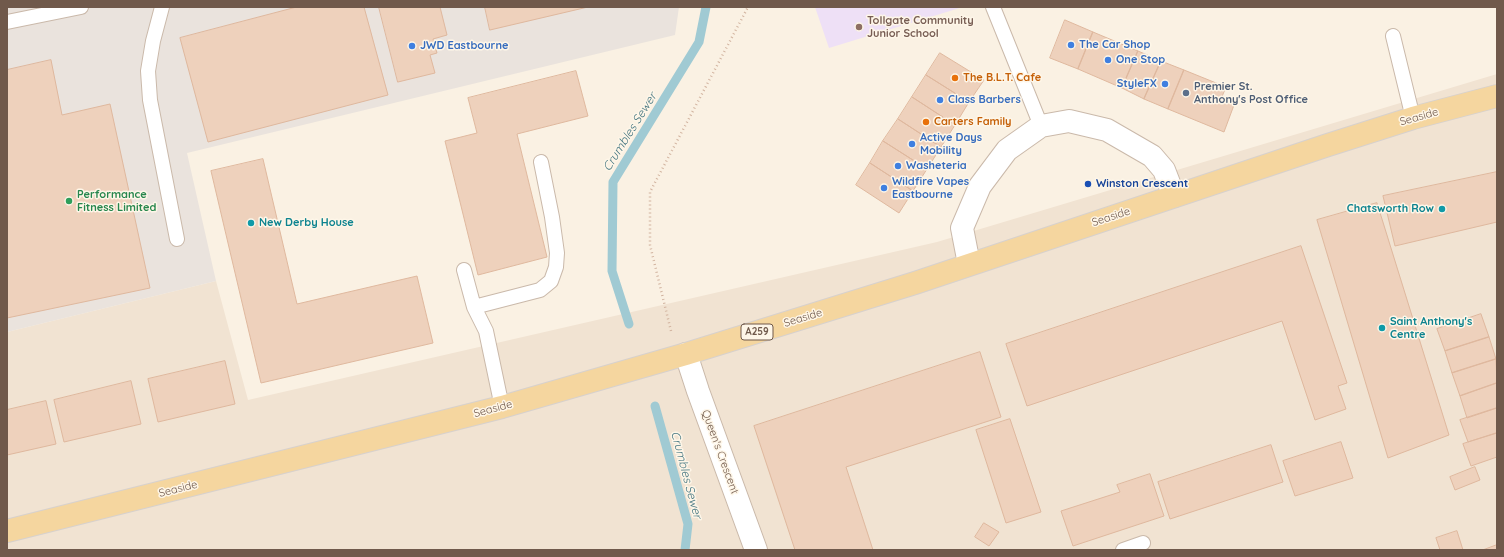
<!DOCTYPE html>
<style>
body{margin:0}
#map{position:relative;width:1504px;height:557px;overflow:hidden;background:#faf1e3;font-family:Quicksand,sans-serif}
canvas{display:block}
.frame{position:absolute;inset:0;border:8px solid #70594b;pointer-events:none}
</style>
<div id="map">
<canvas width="1504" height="557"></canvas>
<div class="frame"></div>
</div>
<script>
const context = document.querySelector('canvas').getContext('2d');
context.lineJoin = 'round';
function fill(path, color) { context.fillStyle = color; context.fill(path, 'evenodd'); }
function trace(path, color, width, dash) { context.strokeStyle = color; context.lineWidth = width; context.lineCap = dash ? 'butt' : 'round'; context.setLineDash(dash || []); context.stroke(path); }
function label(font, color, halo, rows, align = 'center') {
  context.font = font + ' Quicksand,sans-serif'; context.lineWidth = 3; context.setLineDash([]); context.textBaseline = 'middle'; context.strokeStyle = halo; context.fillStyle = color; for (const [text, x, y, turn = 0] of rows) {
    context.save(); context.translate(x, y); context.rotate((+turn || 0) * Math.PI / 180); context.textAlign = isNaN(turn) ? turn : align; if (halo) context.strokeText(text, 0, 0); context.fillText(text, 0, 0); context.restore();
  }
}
const residential = new Path2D(`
 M1497,74v476h-1490v-218l209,-51 32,119 689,-158z`);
const industrial = new Path2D(`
 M7,7h672l-4,28 -488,118 29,128 -209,51z`);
const education = new Path2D(`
 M815,7h148l-134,41z`);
const stream = new Path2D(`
 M629,324l-17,-53 1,-89 86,-140 7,-35
 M655,406l33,118 -3,26`);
const building = new Path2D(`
 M297,7h67l24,88 -180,47 -28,-104z
 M379,7h61l7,28 -14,4 4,14 -7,2 5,18 -37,9z
 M485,7h103l-98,23z
 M1065,20l28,12 -15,37 -28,-11z
 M1093,32l45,19 -16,37 -44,-19z
 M1138,51l23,10 -17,38 -22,-11z
 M940,53l44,27 -15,22 -43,-27z
 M51,60l11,55 48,-11 40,184 -143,30v-248z
 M1161,61l23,9 -16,39 -24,-10z
 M1184,70l42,17 -5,12 13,6 -10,27 -56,-23z
 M576,71l12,45 -71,18 30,123 -69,18 -33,-134 32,-8 -9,-35z
 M926,75l43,27 -14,23 -43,-28z
 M912,97l43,28 -14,22 -43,-28z
 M898,119l43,28 -14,22 -44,-28z
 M883,141l44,28 -14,22 -43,-28z
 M263,159l34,145 120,-28 16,67 -172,40 -50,-212z
 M870,163l43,28 -14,22 -43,-28z
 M1497,172v50l-102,24 -12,-50z
 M1377,203l72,232 -61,23 -71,-238z
 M1301,246l46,137 -9,3 8,23 -31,11 -33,-99 -255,85 -21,-62z
 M1481,314l8,23 -44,14 -8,-22z
 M1489,337l7,22 -44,14 -7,-22z
 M980,352l21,65 -155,50 27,83h-78l-41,-124z
 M1496,359l1,24 -37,13 -8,-23z
 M225,361l10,43 -77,18 -10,-43z
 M131,381l10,43 -77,18 -10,-42z
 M1497,383v25l-30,10 -7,-22z
 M46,401l10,43 -49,11v-45z
 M1497,408v25l-29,9 -8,-22z
 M1010,419l31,93 -35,11 -30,-93z
 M1497,433v24l-26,9 -8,-22z
 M1341,442l12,36 -58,18 -12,-35z
 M1271,445l12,37 -113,37 -12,-37z
 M1475,467l5,13 -25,10 -5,-13z
 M1150,474l14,42 -91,30 -12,-35 59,-19 -3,-7z
 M984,523l15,9 -10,14 -14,-9z
 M1457,531l6,19h-23l-4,-12z
 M1497,545v5h-14z`);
const path = new Path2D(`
 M671,331l-21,-86v-53l98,-185`);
const lane = new Path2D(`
 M162,7l-9,34 -5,30 2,29 27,139
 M993,7l48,119
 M7,22l74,-15
 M1393,36l20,82
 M464,270l10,37
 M502,407l-16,-76 -12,-24 66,-17 11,-9 5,-14 1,-14 -5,-36 -11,-55
 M1123,550l20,-7`);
const street = new Path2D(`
 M969,264l-7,-36 18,-42 27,-36 34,-24 28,-5 38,9 45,26 12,14 10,26
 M686,354l12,37 58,159`);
const primary = new Path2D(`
 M7,531l495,-124 184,-53 229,-71 413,-138 85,-27 84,-22`);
const markers = [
 [859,27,4,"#8d6e63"],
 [1071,45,4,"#3f7fe0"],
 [412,46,4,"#3f7fe0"],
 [1108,60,4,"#3f7fe0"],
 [955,78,4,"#e8710a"],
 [1165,84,4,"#3f7fe0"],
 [1186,93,4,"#5c6f8a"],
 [940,100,4,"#3f7fe0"],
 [926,122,4,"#e8710a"],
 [912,144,4,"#3f7fe0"],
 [898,166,4,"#3f7fe0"],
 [1088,184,4,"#1a4fb4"],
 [884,188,4,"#3f7fe0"],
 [69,201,4,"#2e9e5b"],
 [1442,209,4,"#0f9aa8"],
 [251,223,4,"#0f9aa8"],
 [1382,328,4,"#0f9aa8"]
];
const shields = [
 [757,332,32]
];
const shieldNames = [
 ["A259",757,332]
];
const educationNames = [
 ["Tollgate Community",867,21],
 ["Junior School",867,34]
];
const shopNames = [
 ["The Car Shop",1079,45],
 ["JWD Eastbourne",420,46],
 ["One Stop",1116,60],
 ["StyleFX",1157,84,"right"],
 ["Class Barbers",948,100],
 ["Active Days",920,138],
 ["Mobility",920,151],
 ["Washeteria",906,166],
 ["Wildfire Vapes",892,182],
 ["Eastbourne",892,195]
];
const foodNames = [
 ["The B.L.T. Cafe",963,78],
 ["Carters Family",934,122]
];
const serviceNames = [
 ["Premier St.",1194,87],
 ["Anthony's Post Office",1194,100]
];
const streetNames = [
 ["Seaside",1419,117,-16],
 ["Seaside",1111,217,-18],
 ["Seaside",803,318,-17],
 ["Seaside",493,409,-15],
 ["Queen's Crescent",720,452,70],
 ["Seaside",178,489,-14]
];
const transitNames = [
 ["Winston Crescent",1096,184]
];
const leisureNames = [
 ["Performance",77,195],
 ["Fitness Limited",77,208]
];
const cultureNames = [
 ["Chatsworth Row",1434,209,"right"],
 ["New Derby House",259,223],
 ["Saint Anthony's",1390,322],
 ["Centre",1390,335]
];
const waterNames = [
 ["Crumbles Sewer",630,132,-58],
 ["Crumbles Sewer",686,475,75]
];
fill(residential, '#f1e3d2');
fill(industrial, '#eae3dd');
fill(education, '#eee0f6');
trace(stream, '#a0cad3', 9);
fill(building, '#eed1bc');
trace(building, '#dfb89e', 1);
trace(lane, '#cab9aa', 16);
trace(street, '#cab9aa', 24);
trace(primary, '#d7d1cd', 24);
trace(path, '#d2b4a0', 2.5, [1, 3]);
trace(lane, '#fff', 14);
trace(street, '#fff', 22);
trace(primary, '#f5d69f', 22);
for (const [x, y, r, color] of markers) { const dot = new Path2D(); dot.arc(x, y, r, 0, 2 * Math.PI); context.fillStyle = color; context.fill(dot); trace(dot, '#fef6e8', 1.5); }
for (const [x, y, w] of shields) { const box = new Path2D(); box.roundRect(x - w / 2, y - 8, w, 16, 3); context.fillStyle = '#fef6e8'; context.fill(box); trace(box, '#70594b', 1); }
label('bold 10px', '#70594b', null, shieldNames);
label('bold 11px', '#785e54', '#fef6e8', educationNames, 'left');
label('bold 11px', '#366cbe', '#fef6e8', shopNames, 'left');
label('bold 11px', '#c56008', '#fef6e8', foodNames, 'left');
label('bold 11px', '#4e5e75', '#fef6e8', serviceNames, 'left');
label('11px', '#70594b', '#fef6e8', streetNames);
label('bold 11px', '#164399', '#fef6e8', transitNames, 'left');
label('bold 11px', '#27864d', '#fef6e8', leisureNames, 'left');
label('bold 11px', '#0d838f', '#fef6e8', cultureNames, 'left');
label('italic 12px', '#477782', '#fef6e8', waterNames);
</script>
